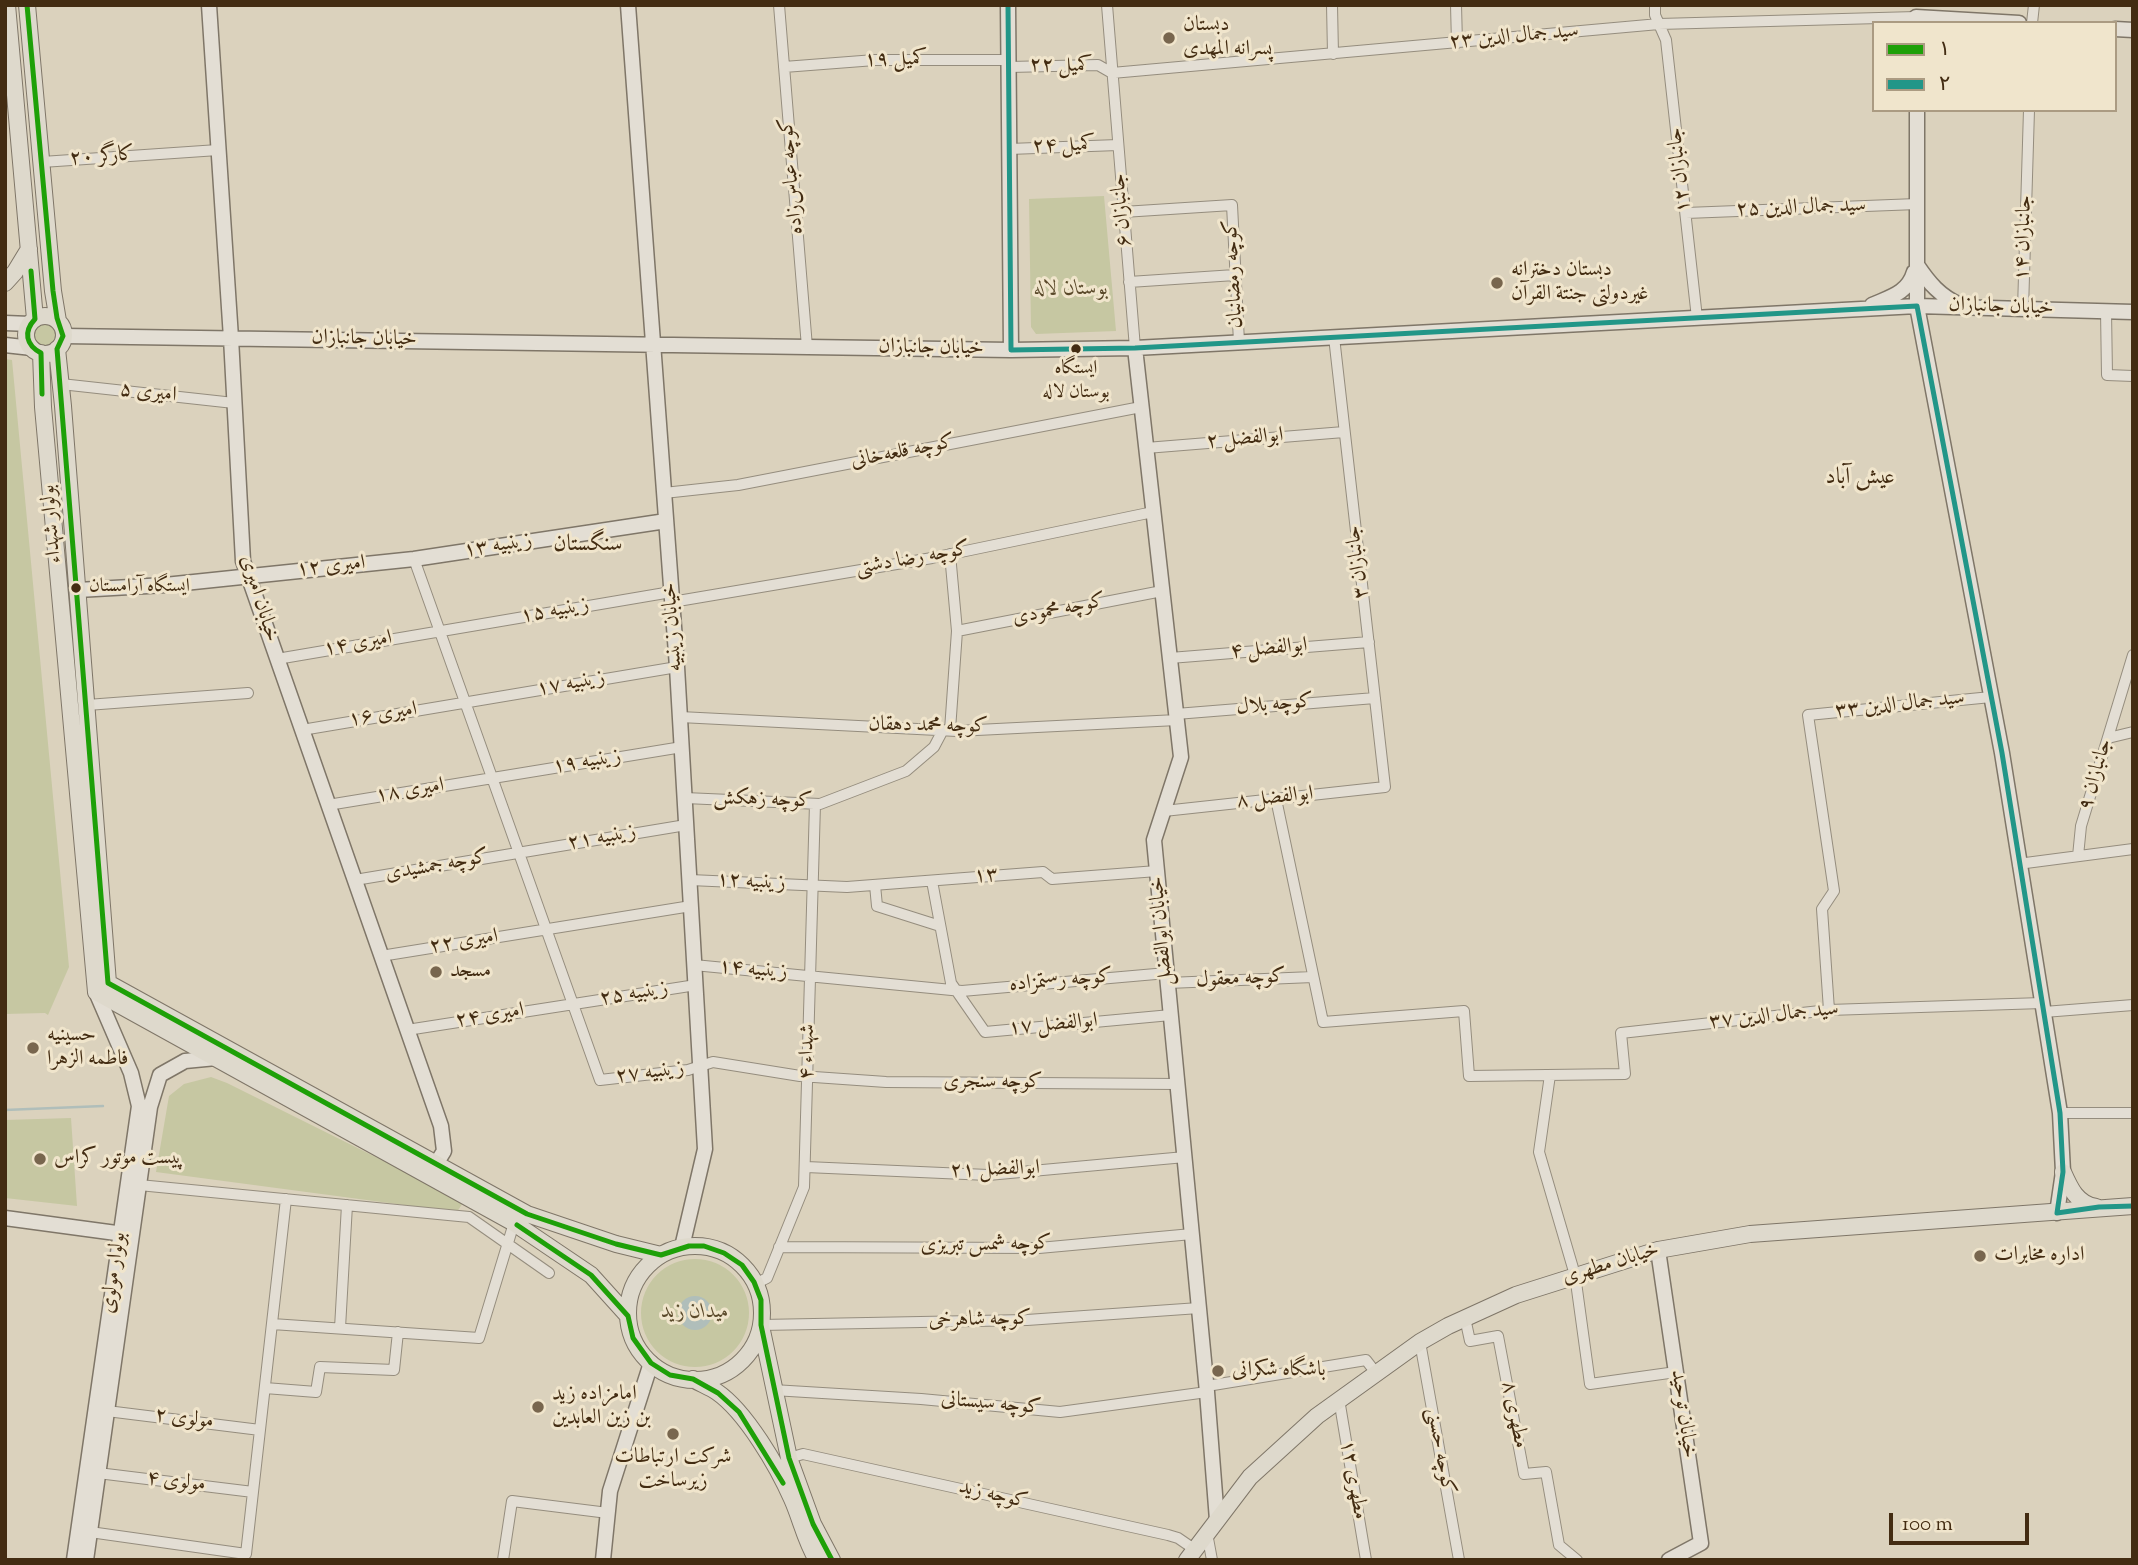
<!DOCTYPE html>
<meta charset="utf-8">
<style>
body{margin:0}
#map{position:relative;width:2138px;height:1565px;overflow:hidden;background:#dbd2bd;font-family:"Sorts Mill Goudy",serif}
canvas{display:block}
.frame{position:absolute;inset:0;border:7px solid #432c12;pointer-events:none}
.legend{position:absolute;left:1872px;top:21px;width:245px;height:91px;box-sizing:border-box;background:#f0e5cc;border:2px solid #ab9b82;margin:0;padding:9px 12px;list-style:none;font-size:21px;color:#432c12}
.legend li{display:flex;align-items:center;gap:14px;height:35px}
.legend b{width:35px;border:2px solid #ab9b82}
.scale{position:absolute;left:1889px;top:1513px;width:140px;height:32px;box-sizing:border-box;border:4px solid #432c12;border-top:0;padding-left:9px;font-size:21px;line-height:24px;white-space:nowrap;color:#432c12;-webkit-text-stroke:5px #f0e5cc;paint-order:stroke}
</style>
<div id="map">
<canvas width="2138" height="1565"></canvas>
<div class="frame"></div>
<ul class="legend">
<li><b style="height:9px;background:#1ea008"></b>۱</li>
<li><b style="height:9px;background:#229688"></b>۲</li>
</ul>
<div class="scale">100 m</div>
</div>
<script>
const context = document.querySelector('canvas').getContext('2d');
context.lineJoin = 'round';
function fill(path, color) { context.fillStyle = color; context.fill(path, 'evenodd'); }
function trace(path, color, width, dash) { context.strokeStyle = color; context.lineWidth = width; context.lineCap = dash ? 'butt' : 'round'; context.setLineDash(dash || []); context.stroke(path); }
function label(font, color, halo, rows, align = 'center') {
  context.font = font + ' "Sorts Mill Goudy",Amiri,serif'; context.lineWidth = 6; context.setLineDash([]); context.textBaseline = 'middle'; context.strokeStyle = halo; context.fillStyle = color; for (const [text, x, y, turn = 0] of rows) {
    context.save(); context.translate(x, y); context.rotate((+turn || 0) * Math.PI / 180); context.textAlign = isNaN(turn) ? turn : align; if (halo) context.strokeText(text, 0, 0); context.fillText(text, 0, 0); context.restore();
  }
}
const green = new Path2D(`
 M1104,196l12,135 -80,3 -5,-7 -2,-128z
 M34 335a11 11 0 1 1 22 0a11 11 0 1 1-22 0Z
 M5,359l7,1 57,607 -21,48 -3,-2 -40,1z
 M211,1077l16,6 237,118 -7,11 -301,-40 13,-76 15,-12z
 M71,1118l6,88 -72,-8v-78z
 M641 1313a54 54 0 1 1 108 0a54 54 0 1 1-108 0Z`);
const water = new Path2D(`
 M678 1313a17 17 0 1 1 34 0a17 17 0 1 1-34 0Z`);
const stream = new Path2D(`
 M5,1110l98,-4`);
const street = new Path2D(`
 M779,5l28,342
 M1107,5l28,343
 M1332,5l1,49
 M1456,5l1,38
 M1655,5v10l11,25 31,278
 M2032,23l2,-18
 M784,67l91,-7h133
 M1009,67l89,-2 14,8
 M1112,73l547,-49 257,-7
 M1009,149l109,-4
 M42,162l176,-12
 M1123,212l109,-7 7,137
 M1686,213l231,-9
 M1129,282l106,-7
 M2023,309l6,-199
 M2106,311l1,64 26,1
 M61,384l173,19
 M1146,448l198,-16
 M664,493l74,-8 403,-78
 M950,554l7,77 -7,99
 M414,559l186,521 88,-10 25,-8 87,14 86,6 292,2
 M672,602l260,-44 221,-46
 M957,631l205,-40
 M1170,658l199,-16
 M277,659l394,-67
 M87,705l161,-12
 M1176,714l199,-16
 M680,717l277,14 220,-11
 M302,730l375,-63
 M2108,738l25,-6
 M685,798l135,6 86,-33 28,-24 9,-17
 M1276,799l47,223 141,-11 5,65 156,-2 -4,-41 208,-23 213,-7
 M328,805l354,-58
 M1164,811l221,-24 -51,-450
 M2078,856l3,-30 52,-171
 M2018,864l115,-15
 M355,880l331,-55
 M690,880l157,7 196,-15 9,7 105,-8
 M932,881l19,102 34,49 186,-17
 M875,885l2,21 63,20
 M381,956l310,-50
 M694,965l268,26 205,-18
 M1168,983l145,-6
 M1829,1010l-7,-101 12,-18 -26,-176 183,-18
 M2044,1012l89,-7
 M407,1030l289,-45
 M1550,1075l-11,77 36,123 15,109 86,-12
 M2060,1113h73
 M806,1167l182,8 197,-18
 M139,1185l330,32 80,56
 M779,1247l260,1 153,-14
 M755,1284l12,-6 37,-91 11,-383
 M1465,1318l5,23 28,-5 26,138 22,-2 13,73 18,15
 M272,1324l207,14 35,-115
 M761,1325l266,-5 172,-12
 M340,1328l7,-123
 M1420,1342l39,218
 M1207,1386l159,-26 10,13
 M265,1388l51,4 4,-25 74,3 4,-38
 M773,1390l148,9 139,13 147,-20
 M1339,1399l27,161
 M107,1411l153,19
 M789,1458l14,-4 365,81 10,3 16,11
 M98,1473l155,19
 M90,1532l156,22 40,-355
 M1207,1533l5,27
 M503,1560l9,-59 96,12`);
const secondary = new Path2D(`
 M209,5l22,333 12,223 198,565 3,25 -8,13
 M628,5l49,662 28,482 -23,98
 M1008,5l3,345
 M1916,17l103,6
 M2115,29l18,1
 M1917,110v196l85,447 58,360 3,59 -6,41
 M1917,265c12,18 23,31 43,40
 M1872,305c18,-8 36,-12 42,-33
 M5,323l25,1
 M64,336l947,14 124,-2 782,-42 216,6
 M5,345l27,3
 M1135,348l46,409 -27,83 53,552 10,128
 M78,590l87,-5 249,-26 252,-38
 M5,1218l126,17
 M1658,1250l43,293 -32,17
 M74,1560l65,-454 -8,-33 -35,-81
 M86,1560l64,-453 10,-32 25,-14 31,-3
 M603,1560l7,-69 41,-128`);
const primary = new Path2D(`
 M7,5l28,314
 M27,5l26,286 5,30
 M5,283l10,-11 14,-23
 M26 335a19 19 0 1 1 38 0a19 19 0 1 1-38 0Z
 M57,349l6,57 45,577 419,231 89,30 45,11
 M41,353l2,54 53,585 418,231 77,52 37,41
 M2063,1172c7,16 14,32 33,35
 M628 1313a67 67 0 1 1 134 0a67 67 0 1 1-134 0Z
 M761,1326l28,132 24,66 19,36
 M693,1379c8,5 17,8 24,13 29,20 61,75 75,107 9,20 13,41 25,61
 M1187,1560l63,-83 67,-61 103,-74 28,-16 68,-31 142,-45 92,-16 383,-28`);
const bus1 = new Path2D(`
 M27,5l26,286 4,27 6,18 -6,13 51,634 419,231 89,30 45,11 28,-9h15l20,7 18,12 12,17 7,18v25l28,133 24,66 19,36
 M31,271l4,48c-12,13 -9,26 6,34l1,41
 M517,1225l74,50 37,41 5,22 18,25 19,12 23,4 25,14 21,19 44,71`);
const bus2 = new Path2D(`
 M1008,5l3,345 124,-2 782,-42 85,447 58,360 3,59 -6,41 42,-6 34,-1`);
const markers = [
 [1169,38,7,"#78664e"],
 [1497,283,7,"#78664e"],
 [1076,349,6,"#432c12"],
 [76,588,6,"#432c12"],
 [436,972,7,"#78664e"],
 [33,1048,7,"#78664e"],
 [40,1159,7,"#78664e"],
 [1980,1256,7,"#78664e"],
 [1218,1371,7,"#78664e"],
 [538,1407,7,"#78664e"],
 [673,1434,7,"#78664e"]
];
const busNames = [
 ["ایستگاه",1076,370],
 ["بوستان لاله",1076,394],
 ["ایستگاه آرامستان",89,588,"left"]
];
const poiNames = [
 ["دبستان",1183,26],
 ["پسرانه المهدی",1183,50],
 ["دبستان دخترانه",1511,271],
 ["غیردولتی جنتة القرآن",1511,295],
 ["مسجد",450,972],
 ["حسینیه",47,1036],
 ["فاطمه الزهرا",47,1060],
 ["پیست موتور کراس",54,1159],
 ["اداره مخابرات",1994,1256],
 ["باشگاه شکرانی",1232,1371],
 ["امامزاده زید",552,1395],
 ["بن زین العابدین",552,1419],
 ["شرکت ارتباطات",673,1458,"center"],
 ["زیرساخت",673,1482,"center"]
];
const streetNames = [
 ["سید جمال الدین ۲۳",1514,38,-5],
 ["کمیل ۱۹",896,61,-1],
 ["کمیل ۲۲",1061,67,1],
 ["کمیل ۲۴",1064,147,-2],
 ["کارگر ۲۰",102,158,-4],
 ["جانبازان ۱۲",1681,170,-96],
 ["کوچه عباس‌زاده",793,176,-95],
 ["سید جمال الدین ۲۵",1801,209,-2],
 ["جانبازان ۶",1123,210,-95],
 ["جانبازان ۱۴",2025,238,-88],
 ["کوچه رمضانیان",1235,274,-93],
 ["خیابان جانبازان",2001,308,2],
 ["خیابان جانبازان",364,340,1],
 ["خیابان جانبازان",931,349,1],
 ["امیری ۵",148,394,6],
 ["ابوالفضل ۲",1245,440,-5],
 ["کوچه قلعه‌خانی",903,453,-11],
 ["بولوار شهداء",53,524,-95],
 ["زینبیه ۱۳",498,547,-9],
 ["کوچه رضا دشتی",913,560,-10],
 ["جانبازان ۳",1359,562,-97],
 ["امیری ۱۲",331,568,-6],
 ["خیابان امیری",258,599,73],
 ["کوچه محمودی",1059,611,-11],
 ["زینبیه ۱۵",555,612,-10],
 ["خیابان زینبیه",674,627,-94],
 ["امیری ۱۴",358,645,-10],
 ["ابوالفضل ۴",1269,650,-5],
 ["زینبیه ۱۷",571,685,-10],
 ["کوچه بلال",1275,706,-5],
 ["سید جمال الدین ۳۳",1900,706,-6],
 ["امیری ۱۶",383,716,-9],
 ["کوچه محمد دهقان",928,727,1],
 ["زینبیه ۱۹",587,763,-9],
 ["جانبازان ۹",2097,775,-74],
 ["امیری ۱۸",410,792,-9],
 ["ابوالفضل ۸",1275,799,-6],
 ["کوچه زهکش",763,801,2],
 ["زینبیه ۲۱",602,839,-10],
 ["کوچه جمشیدی",437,867,-10],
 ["۱۳",986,877,-4],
 ["زینبیه ۱۲",751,883,3],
 ["خیابان ابوالفضل",1163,931,-95],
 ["امیری ۲۲",464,943,-9],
 ["زینبیه ۱۴",753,971,5],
 ["کوچه معقول",1241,980,-3],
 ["کوچه رستمزاده",1061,982,-5],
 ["زینبیه ۲۵",634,995,-9],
 ["امیری ۲۴",490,1017,-9],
 ["سید جمال الدین ۳۷",1774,1017,-6],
 ["ابوالفضل ۱۷",1053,1026,-5],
 ["شهداء ۴",809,1052,-89],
 ["زینبیه ۲۷",650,1074,-7],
 ["کوچه سنجری",993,1083],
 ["ابوالفضل ۲۱",995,1171,-2],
 ["کوچه شمس تبریزی",986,1246,-1],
 ["خیابان مطهری",1611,1265,-17],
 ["بولوار مولوی",115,1273,-82],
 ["کوچه شاهرخی",980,1321,-1],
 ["کوچه سیستانی",991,1405,5],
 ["خیابان توحید",1682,1414,82],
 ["مطهری ۸",1513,1415,79],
 ["مولوی ۲",184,1420,7],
 ["کوچه حسنی",1439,1451,80],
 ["مطهری ۱۲",1352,1480,80],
 ["مولوی ۴",176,1483,7],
 ["کوچه زید",993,1496,13]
];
const parkNames = [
 ["بوستان لاله",1071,290],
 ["میدان زید",695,1313]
];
const neighbourhoodNames = [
 ["عیش آباد",1860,479],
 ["سنگستان",588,546]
];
fill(green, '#c6c7a2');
fill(water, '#b0beba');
trace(stream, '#b0beba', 2.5);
trace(street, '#958d7e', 12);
trace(secondary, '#7f7668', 17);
trace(primary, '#7f7668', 18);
trace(street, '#e3ded4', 10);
trace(secondary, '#e3ded4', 14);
trace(primary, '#ded9cc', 16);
trace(bus1, '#1ea008', 5);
trace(bus2, '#229688', 5);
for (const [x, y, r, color] of markers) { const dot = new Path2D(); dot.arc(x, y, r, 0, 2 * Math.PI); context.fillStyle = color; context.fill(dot); trace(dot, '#f0e5cc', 2.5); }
label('19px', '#432c12', '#f0e5cc', busNames);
label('21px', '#432c12', '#f0e5cc', poiNames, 'left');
label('21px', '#432c12', '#f0e5cc', streetNames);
label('italic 21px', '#5a492a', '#f0e5cc', parkNames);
label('23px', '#432c12', '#f0e5cc', neighbourhoodNames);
</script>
